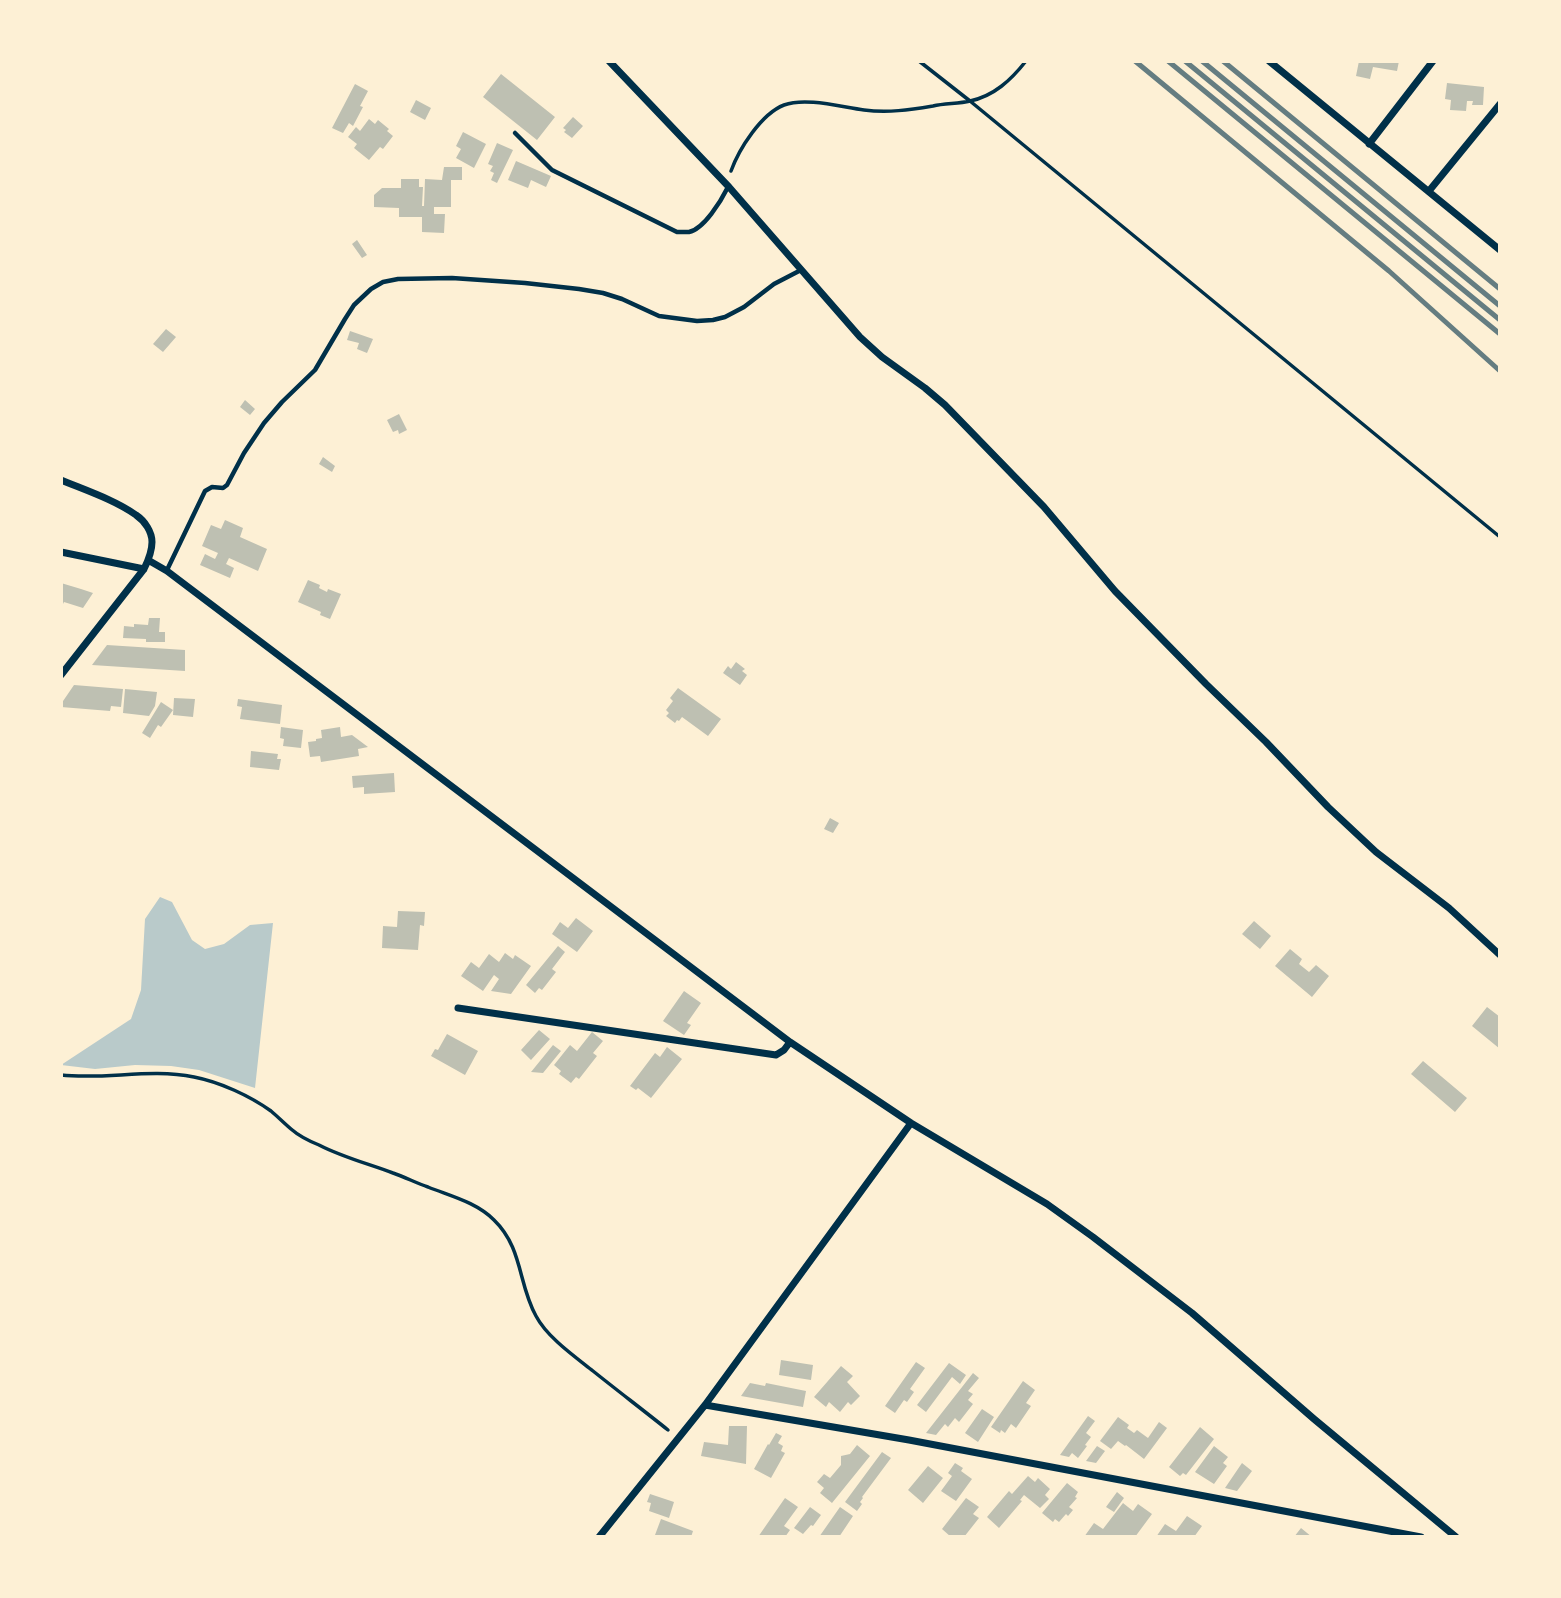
<!DOCTYPE html>
<style>
body{margin:0}
#map{position:relative;width:1561px;height:1598px;overflow:hidden;background:#fdf0d5;font-family:Lora,serif}
canvas{display:block}
.frame{position:absolute;inset:0;border:63px solid #fdf0d5;pointer-events:none}
</style>
<div id="map">
<canvas width="1561" height="1598"></canvas>
<div class="frame"></div>
</div>
<script>
const context = document.querySelector('canvas').getContext('2d');
context.lineJoin = 'round';
function fill(path, color) { context.fillStyle = color; context.fill(path, 'evenodd'); }
function trace(path, color, width, dash) { context.strokeStyle = color; context.lineWidth = width; context.lineCap = dash ? 'butt' : 'round'; context.setLineDash(dash || []); context.stroke(path); }
const green = new Path2D(`
 M160,897l12,5 20,38 13,9 19,-5 26,-19 23,-2 -18,165 -56,-18 -28,-4 -36,-1 -40,4 -34,-4 70,-46 10,-29 4,-71z`);
const building = new Path2D(`
 M1359,61h40l-2,10 -24,-4 -3,12 -14,-3z
 M501,74l54,43 -18,23 -54,-43z
 M1447,83l37,4 -1,18h-11l1,-4h-6l-1,10 -16,-1 1,-10 -6,-1z
 M355,84l13,7 -8,15 3,1 -10,19 -4,-3 -6,10 -11,-5z
 M416,100l15,8 -6,12 -15,-8z
 M573,117l10,9 -11,12 -8,-6 2,-2 -3,-2z
 M369,119l6,5 3,-4 11,9 -2,2 6,5 -10,13 -3,-2 -11,13 -15,-12 3,-4 -9,-7 8,-10 4,4z
 M463,132l23,12 -12,24 -18,-10 5,-9 -5,-3z
 M497,143l16,7 -16,33 -6,-3 3,-7 -4,-2 3,-5 -5,-2z
 M516,161l35,15 -5,11 -15,-7 -3,8 -20,-8z
 M444,167h18v13h-11v27h-17v7h11l-1,19 -22,-1v-15h-23v-9l-25,-1v-12l8,-7h19v-9h18v8h4l-1,19h2l1,-27 17,1z
 M357,240l10,15 -5,3 -10,-14z
 M166,329l10,8 -13,15 -10,-8z
 M350,331l23,8 -6,14 -10,-4 2,-6 -12,-3z
 M245,400l10,9 -5,6 -10,-8z
 M399,414l8,16 -8,4 -1,-4 -5,2 -6,-12z
 M323,457l12,9 -3,6 -13,-8z
 M225,520l18,8 -3,9 27,12 -9,22 -29,-13 -3,6 8,4 -4,10 -30,-13 5,-11 10,5 3,-6 -16,-7 9,-21 10,4z
 M308,580l12,5 -1,3 8,4 1,-3 13,5 -11,25 -10,-4 1,-3 -23,-10z
 M61,583l20,6 12,4 -10,15 -19,-6 -3,6z
 M149,618h11l-1,14h6v10h-19v-3l-23,-1 1,-12 10,1v-3l14,1z
 M107,645l78,5v21l-93,-6z
 M736,662l9,7 -3,2 5,4 -7,10 -17,-12 5,-7 3,3z
 M74,685l49,4 -2,18 -10,-1 -1,5 -49,-4v-3z
 M678,688l43,31 -13,17 -26,-19 -3,4 -2,-1 -2,3 -9,-7 3,-3 -3,-3 7,-9 -3,-3z
 M125,689l32,3 -2,14 -6,10 -26,-3z
 M174,698l21,1 -2,18 -20,-2z
 M238,699l44,6 -2,19 -40,-5 2,-12 -5,-1z
 M161,702l12,8 -12,17 -3,-2 -8,13 -8,-5z
 M281,727l22,3 -2,18 -18,-2 1,-7 -4,-1z
 M340,727l1,10 11,-2 16,12 -10,2 1,7 -38,6 -1,-6 -10,1 -2,-15 8,-1v-2l6,-1 -1,-8z
 M251,751l27,3 -1,5h4l-2,11 -29,-3z
 M394,773l1,19 -31,2v-7l-11,1 -1,-12z
 M830,818l9,5 -6,10 -9,-4z
 M398,911l27,1 -1,14 -4,-1 -2,25 -36,-2 1,-22 14,1z
 M576,918l17,13 -16,21 -25,-18 8,-12 8,6z
 M1254,921l17,15 -11,13 -18,-15z
 M558,946l7,6 -13,17 4,3 -14,18 -3,-2 -4,5 -9,-8z
 M1290,949l12,10 -3,5 10,8 7,-7 13,11 -17,21 -37,-31z
 M505,953l8,6 2,-4 16,11 -20,28 -20,-3 8,-12 -5,-4 -11,16 -22,-15 10,-14 8,6 10,-14 10,8z
 M684,991l17,12 -14,20 4,2 -7,10 -21,-14z
 M1487,1007l13,10v32l-28,-23z
 M539,1030l11,9 -19,21 -10,-10z
 M592,1032l11,9 -10,12 4,3 -18,23 -3,-2 -5,6 -12,-9 2,-3 -7,-6 16,-20 7,6z
 M447,1034l31,17 -13,24 -34,-19 4,-7 3,1z
 M553,1045l8,6 -18,22 -12,-1z
 M667,1047l15,12 -31,39 -13,-10 -2,2 -6,-4 25,-33 5,4z
 M1423,1061l44,37 -12,14 -44,-38z
 M781,1360l32,5 -2,15 -32,-5z
 M916,1362l9,6 -15,21 4,3 -7,10 -3,-2 -9,13 -10,-7z
 M949,1363l17,12 -6,9 -8,-7 -26,35 -9,-7z
 M841,1366l12,10 -6,6 13,14 -9,9 -3,-3 -8,10 -11,-10 -3,5 -12,-10z
 M973,1373l6,5 -11,13 5,3 -5,6 5,4 -14,18 -4,-4 -7,9 -3,-3 -9,11 -10,-2z
 M1023,1381l12,9 -9,13 5,3 -15,22 -5,-4 -6,9 -4,-3 -1,3 -9,-6z
 M750,1383l15,3 1,-3 40,8 -3,16 -62,-11z
 M982,1409l12,8 -16,25 -13,-9z
 M1088,1416l7,5 -9,12 5,4 -6,8 2,1 -9,12 -6,-5 -3,4 -9,-2z
 M1118,1417l11,8 -2,3 7,5 3,-3 11,8 11,-16 8,6 -23,31 -18,-14 -1,1 -7,-5 -7,8 -11,-8z
 M729,1426h18l-1,38 -45,-8 3,-14 24,3z
 M1200,1427l14,12 -28,36 -3,-2 -3,3 -11,-9z
 M776,1433l6,3 -4,7 5,3 -2,5 4,2 -14,25 -17,-9 14,-25 1,1z
 M857,1445l13,11 -38,47 -12,-10 4,-5 -7,-6 7,-8 6,4 11,-13v-9l9,-2z
 M1097,1446l8,5 -9,12 -10,-2z
 M1214,1446l14,11 -5,6 4,3 -13,18 -19,-12z
 M882,1452l9,6 -29,39 1,1 -3,4 2,2 -5,7 -12,-9z
 M955,1463l8,5 -2,3 11,8 -16,22 -15,-10 11,-15 -4,-3z
 M1242,1463l10,8 -15,20 -12,-3z
 M928,1466l15,12 -20,25 -15,-13z
 M1028,1476l7,6 3,-4 12,11 -5,6 4,4 -9,9 -16,-13 -4,5 2,1 -23,27 -12,-11 22,-26 3,3z
 M1067,1483l11,9 -3,5 2,1 -8,9 4,3 -5,6 -2,-2 -7,8 -4,-3 -2,3 -11,-9z
 M1117,1492l7,6 -10,14 -8,-5z
 M650,1494l24,8 -5,16 -20,-7 2,-8 -4,-1z
 M785,1498l13,9 -14,19 6,4 -5,7h-27z
 M966,1498l13,9 -6,7 6,4 -15,19h-13l-9,-8z
 M1123,1503l10,8 5,-7 14,10 -17,23h-51l10,-14 9,6z
 M810,1507l11,8 -8,11 -2,-1 -8,9 -9,-6z
 M840,1507l13,9 -14,21h-20z
 M1187,1516l15,10 -8,11h-38l9,-13 11,7z
 M661,1519l32,12 -2,6h-31l-5,-2z
 M1301,1528l11,9h-18z`);
const path = new Path2D(`
 M919,61l51,40 530,436
 M731,171c8,-22 30,-57 53,-66 22,-8 57,2 80,5 24,3 45,0 69,-4 12,-3 25,-2 37,-5 24,-5 41,-21 56,-40
 M61,1075c45,5 89,-7 133,2 26,5 56,19 77,34 7,6 13,12 20,18 8,7 18,12 28,16 23,12 50,19 74,28 12,4 23,10 35,14 22,9 48,15 66,33 29,28 24,64 42,96 11,21 38,40 57,55 25,20 50,39 75,59`);
const service = new Path2D(`
 M515,133l37,37 125,62c2,0 9,0 12,0 15,-3 32,-31 39,-45
 M167,570l38,-79 7,-4 11,1 4,-3 17,-32 20,-30 18,-21 33,-32 30,-51 9,-14 17,-16 12,-7 15,-3 54,-1 73,5 54,6 24,4 19,6 37,17 38,5 16,-1 12,-3 19,-10 30,-23 27,-14`);
const minor = new Path2D(`
 M609,61l120,126 131,150 22,20 43,31 20,17 99,102 71,84 91,93 60,58 62,65 48,45 73,56 51,47
 M1269,61l231,189
 M1369,144l64,-83
 M1429,191l71,-87
 M61,480c24,10 54,20 75,35 9,6 16,17 16,27 0,9 -4,19 -8,27l-83,106
 M61,552l83,17
 M148,560l19,11 623,471 121,81 136,81 46,33 99,76 122,106 142,118
 M458,1008l318,47 8,-5 6,-8
 M705,1405l204,35 512,97
 M599,1537l106,-132 206,-282`);
const rail = new Path2D(`
 M1135,61l254,210 111,100
 M1168,61l332,273
 M1185,61l315,259
 M1202,61l298,245
 M1223,61l277,228`);
fill(green, '#b9caca');
fill(building, '#bec0b2');
trace(path, '#003049', 3.5);
trace(service, '#003049', 4.5);
trace(minor, '#003049', 7);
trace(rail, '#657d81', 5);
</script>
